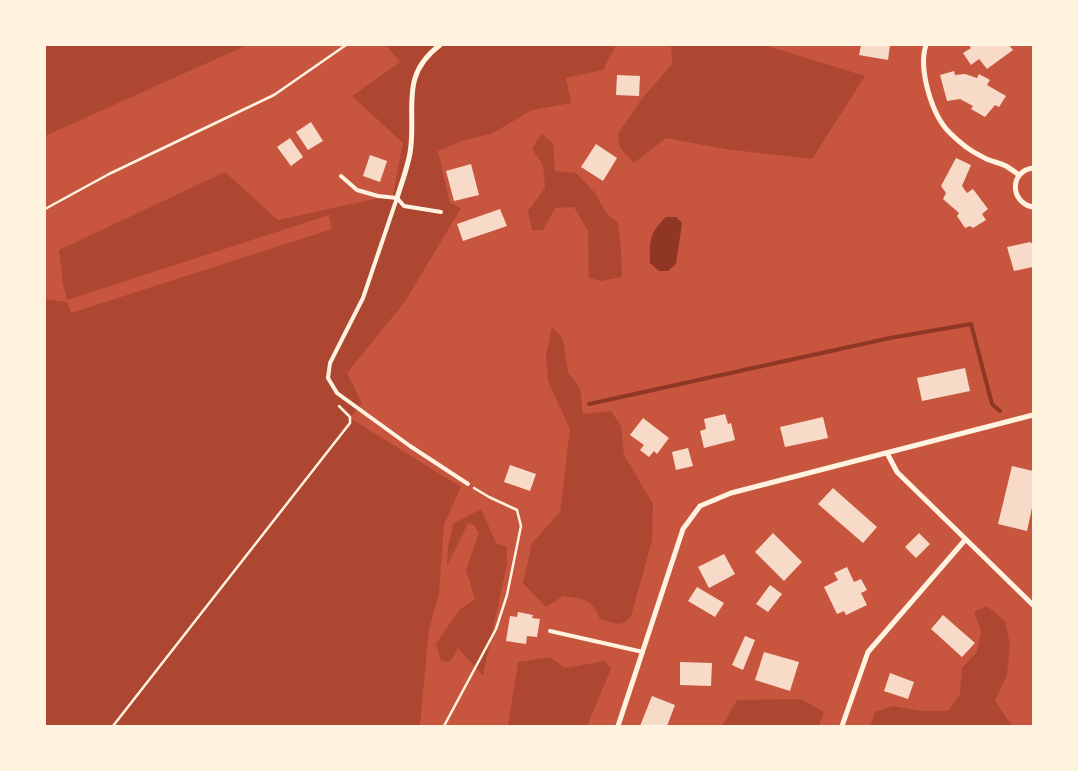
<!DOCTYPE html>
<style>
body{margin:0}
#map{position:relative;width:1078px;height:771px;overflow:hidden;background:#c8553d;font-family:"IBM Plex Serif",serif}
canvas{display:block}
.frame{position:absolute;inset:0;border:46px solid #fff3e0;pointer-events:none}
</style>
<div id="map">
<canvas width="1078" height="771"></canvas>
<div class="frame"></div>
</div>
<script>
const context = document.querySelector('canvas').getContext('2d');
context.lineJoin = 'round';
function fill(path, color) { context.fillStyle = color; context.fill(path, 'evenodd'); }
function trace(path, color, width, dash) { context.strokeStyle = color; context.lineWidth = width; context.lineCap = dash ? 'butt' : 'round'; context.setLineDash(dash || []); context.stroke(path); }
const green = new Path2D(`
 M45,45h202l-202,91z
 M386,45h230l-13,25 -37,8 5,25 -39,7 -41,24 -26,6 -27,11 12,52 11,5 -57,95 -57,70 15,30 -12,15 111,69 -17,37 -5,70 -10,35 -9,97h-375v-427l22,3 4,11 261,-84 -3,-14 -262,85 -4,-16 -4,-34 166,-78 53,48 115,-25 10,-52 -51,-47 48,-34z
 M671,45h93l101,31 -53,83 -87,-10 -59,-11 -32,25 -14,-15 -2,-14 23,-34 31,-36z
 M541,134l12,9 2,28 21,2 19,20 12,21 11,9 3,27 1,27 -21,4 -12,-3 -1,-47 -14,-24 -19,1 -12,22h-11l-4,-19 17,-23 -2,-23 -11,-16z
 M552,327l11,12 5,33 12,16 3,26 28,-3 10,15 3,29 29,49 -1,37 -21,75c-10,13 -18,6 -31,3 -9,-21 -16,-20 -37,-23l-17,11 -23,-24 9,-40 28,-31 10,-83 -22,-48 -2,-26z
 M481,509l15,34 11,4v17l-24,112 -25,-28 -8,14 -9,-1 -5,-17 23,-34 16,-11 -9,-29 13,-37 -5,-8 -6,-2 -21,43 1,-18 5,-24z
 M987,606l18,15 5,24 -3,30 -12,26 17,25h-142l5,-14 18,-6 29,5h26l12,-17 2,-26 15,-16 4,-21 -7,-19z
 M550,657l15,11 40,-7 6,8 -24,57h-79l10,-64z
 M801,699l23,13 -5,14h-97l15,-26z`);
const water = new Path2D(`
 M666,217h10l6,6 -6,41 -8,7h-9l-9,-8c-1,-22 0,-31 16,-46z`);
const stream = new Path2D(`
 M589,404l301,-66 81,-14 21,80 8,7`);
const building = new Path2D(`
 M861,45h29l-2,15 -29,-5z
 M969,45h40l4,5 -26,19 -8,-10 -8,6 -8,-12 8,-5z
 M954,71l1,4 10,-1 12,4 2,-4 11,6 -3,5 19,11 -7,11 -4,-2 -10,12 -14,-8 2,-3 -13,-7 -13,2 -7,-26z
 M617,75l23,1 -1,20 -23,-1z
 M311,122l12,19 -15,9 -12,-18z
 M290,138l13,19 -12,9 -14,-19z
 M596,144l21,14 -14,23 -22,-14z
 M370,155l17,6 -7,21 -17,-6z
 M956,158l15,7 -9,21 5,7 6,-4 15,20 -6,5 4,6 -13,8 -3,-2 -5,2 -8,-12 2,-3 -16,-14 3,-6 -5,-7z
 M471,164l8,31 -25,6 -8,-30z
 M500,209l7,17 -44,15 -6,-17z
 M1030,242l3,2v23l-19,4 -7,-24z
 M965,368l5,23 -48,10 -5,-23z
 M725,414l3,10 3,-1 4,17 -31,8 -4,-17 6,-2 -2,-10z
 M823,417l5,21 -43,9 -5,-20z
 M643,418l26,20 -12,16 -3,-3 -5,6 -9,-7 4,-5 -14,-10z
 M688,448l5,18 -17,4 -4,-18z
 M510,465l26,9 -6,17 -26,-9z
 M1012,466l21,5v32l-6,28 -29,-7z
 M833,488l44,39 -14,16 -45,-39z
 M773,533l29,29 -18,19 -29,-29z
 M919,533l11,11 -14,14 -11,-11z
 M724,554l11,20 -26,14 -11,-21z
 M847,567l7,15 7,-3 6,11 -6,3 6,12 -21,10 -2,-4 -7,3 -13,-27 14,-7 -4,-7z
 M770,585l12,9 -14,18 -12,-8z
 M697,587l27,16 -9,14 -27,-16z
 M518,612l15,3 -1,3 8,1 -3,18 -10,-1 -1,8 -20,-3 4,-25 7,1z
 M943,615l32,28 -13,14 -31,-28z
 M745,636l10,4 -12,30 -11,-5z
 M764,652l35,10 -9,29 -35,-11z
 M680,662l32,1 -1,23 -31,-1z
 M890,673l24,9 -6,17 -24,-8z
 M652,696l23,9 -8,21h-27z`);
const path = new Path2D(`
 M45,209l64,-35 165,-79 72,-50
 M113,726l237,-303v-6l-11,-11
 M444,726l52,-97 11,-34 14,-69 -4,-16 -28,-13 -15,-9`);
const service = new Path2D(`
 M341,176l16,14 21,6 19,2 7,8 37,6
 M397,198l-34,100 -33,65 -2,15 9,15 73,53 58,38
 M550,631l93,21`);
const minor = new Path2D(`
 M926,45c-8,24 6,70 23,87 9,9 21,19 32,24 7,5 17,6 25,10 5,3 9,6 13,9
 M1033,168c-24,3 -23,35 0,39
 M397,198c5,-17 13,-36 14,-53 4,-39 -10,-71 29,-100
 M887,453l10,19 136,133
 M618,726l65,-197 17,-23 31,-13 302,-78
 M842,726l26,-74 97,-112`);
fill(green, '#ae4732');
fill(water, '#8f3625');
trace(stream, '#8f3625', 4);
fill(building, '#f7dbc8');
trace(path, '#fff3e0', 2.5);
trace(service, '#fff3e0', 4);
trace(minor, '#fff3e0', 5);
</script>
